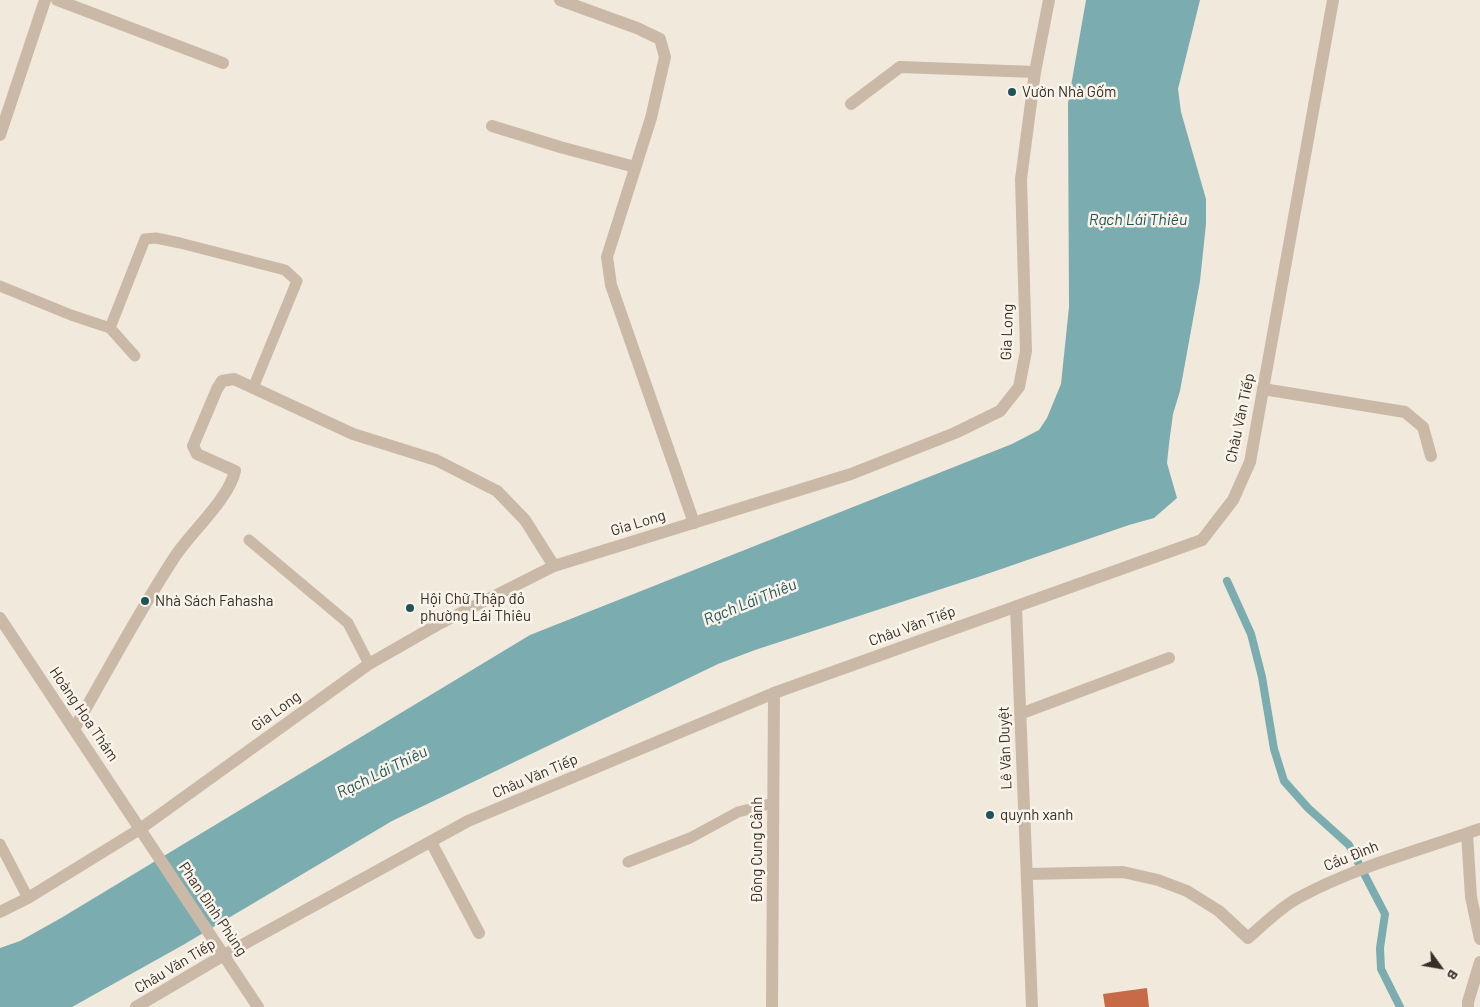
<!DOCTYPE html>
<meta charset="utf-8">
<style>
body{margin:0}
#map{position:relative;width:1480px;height:1007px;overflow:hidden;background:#f2e9dd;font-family:Barlow,sans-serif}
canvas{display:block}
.north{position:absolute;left:1415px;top:942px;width:50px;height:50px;-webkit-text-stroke:4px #faf3e9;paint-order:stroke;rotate:122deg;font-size:14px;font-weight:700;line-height:20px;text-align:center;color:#382e29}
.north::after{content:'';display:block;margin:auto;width:18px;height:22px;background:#382e29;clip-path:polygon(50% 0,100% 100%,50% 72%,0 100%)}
</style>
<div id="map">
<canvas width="1480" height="1007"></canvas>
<div class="north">B</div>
</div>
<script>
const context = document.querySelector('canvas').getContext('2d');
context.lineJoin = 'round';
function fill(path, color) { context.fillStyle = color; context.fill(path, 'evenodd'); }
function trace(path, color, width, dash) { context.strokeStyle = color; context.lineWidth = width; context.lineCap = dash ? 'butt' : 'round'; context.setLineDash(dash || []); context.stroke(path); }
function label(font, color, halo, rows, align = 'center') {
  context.font = font + ' Barlow,sans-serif'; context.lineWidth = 5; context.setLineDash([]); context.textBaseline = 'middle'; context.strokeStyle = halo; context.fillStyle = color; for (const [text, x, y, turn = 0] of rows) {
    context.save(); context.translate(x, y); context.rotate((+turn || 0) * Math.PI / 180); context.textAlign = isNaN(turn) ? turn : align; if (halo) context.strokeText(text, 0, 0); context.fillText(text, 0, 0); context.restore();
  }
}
const water = new Path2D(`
 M1086,0h114l-22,89 3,23 25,87v25l-6,57 -20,110 -7,23 -4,30 -2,19 10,35 -23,20 -25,7 -148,51 -226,74 -37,14 -326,157 -209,124 -111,62h-72v-59l20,-7 41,-23 469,-283 482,-191 27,-14 8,-12 14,-34 8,-77 -1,-204z`);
const stream = new Path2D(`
 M1227,581l24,53 11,43 12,72 10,32 24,27 41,37 36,69 -5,34 1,21 19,38`);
const building = new Path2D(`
 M1147,988l2,19h-44l-2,-13z`);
const service = new Path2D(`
 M0,286l71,29 39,13 25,28
 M110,328l35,-89 11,-1 24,5 105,27 12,11 -44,107
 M249,540l99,83 21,41
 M0,844l28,54
 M628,862l62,-24 48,-26 35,-9`);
const minor = new Path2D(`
 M57,0l166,63
 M560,0l77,28 23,11 5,18 -14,61 -44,139 4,28 83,238
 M851,104l49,-37 135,5
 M492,126l68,21 75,20
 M0,135l45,-135
 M1263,389l142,23 18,15 8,29
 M1016,607l16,400
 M1020,714l149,-56
 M74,729c33,-57 64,-116 100,-171 16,-25 55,-59 61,-87l-38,-17 -4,-8 24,-57 5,-8 12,-2 119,55 83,26 61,31 28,29 29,46
 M1467,834l4,63 9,42
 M431,842l48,91
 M1027,874l96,-2 35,8 29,11 32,20 29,27c15,-13 33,-31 50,-40 59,-32 120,-47 182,-69
 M772,1007l2,-314
 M1468,1007v-5l12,-40`);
const tertiary = new Path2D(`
 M0,618l258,389
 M0,912l28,-14 112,-69 229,-165 68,-39 117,-59 297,-92 104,-41 45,-22 19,-24 7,-36 -5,-172 14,-107 14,-72
 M136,1007l88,-52 244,-134 306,-128 428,-153 31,-40 17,-38 83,-462`);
const markers = [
 [1012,92,5,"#1e5459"],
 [145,601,5,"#1e5459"],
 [410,608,5,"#1e5459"],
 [990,815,5,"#1e5459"]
];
const poiNames = [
 ["Vườn Nhà Gốm",1022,92],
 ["Hội Chữ Thập đỏ",420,599],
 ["phường Lái Thiêu",420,616],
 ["Nhà Sách Fahasha",155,601],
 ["quynh xanh",1000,815]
];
const streetNames = [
 ["Gia Long",1007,332,-88],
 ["Châu Văn Tiếp",1240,418,-78],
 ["Gia Long",638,523,-17],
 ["Châu Văn Tiếp",912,626,-20],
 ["Gia Long",276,711,-36],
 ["Hoàng Hoa Thám",84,714,56],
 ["Lê Văn Duyệt",1005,748,-92],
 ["Châu Văn Tiếp",535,776,-23],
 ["Đông Cung Cảnh",757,850,-90],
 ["Cầu Đình",1351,856,-22],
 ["Phan Đình Phùng",213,909,56],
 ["Châu Văn Tiếp",175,966,-31]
];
const waterNames = [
 ["Rạch Lái Thiêu",1138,220],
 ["Rạch Lái Thiêu",750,602,-22],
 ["Rạch Lái Thiêu",382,772,-26]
];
fill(water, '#7bacb0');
trace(stream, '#7bacb0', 8);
fill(building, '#c66a47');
trace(service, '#cbb9a8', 11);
trace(minor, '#cbb9a8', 12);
trace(tertiary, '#cbb9a8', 12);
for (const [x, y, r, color] of markers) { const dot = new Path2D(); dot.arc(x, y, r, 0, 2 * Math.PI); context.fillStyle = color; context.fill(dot); trace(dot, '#faf3e9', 2); }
label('15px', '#382e29', '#faf3e9', poiNames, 'left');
label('15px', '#382e29', '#faf3e9', streetNames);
label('italic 16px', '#1e5459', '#faf3e9', waterNames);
</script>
